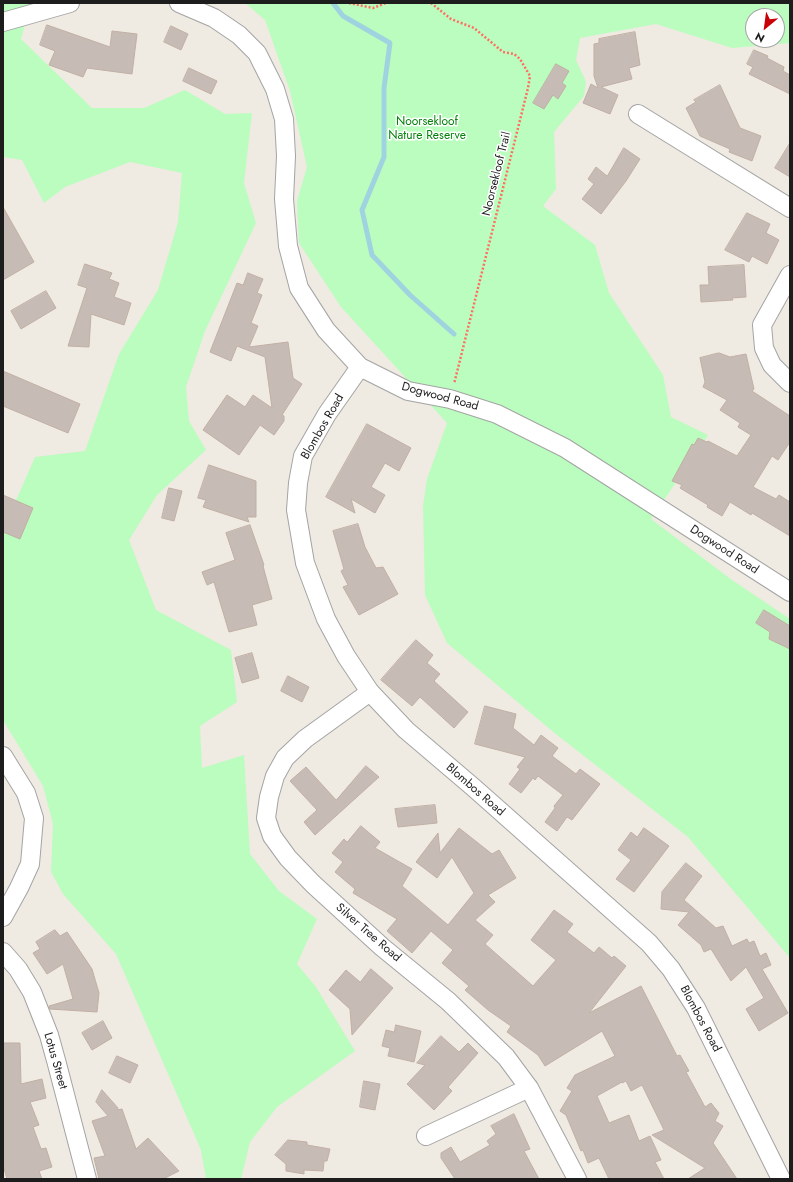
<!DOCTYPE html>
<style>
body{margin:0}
#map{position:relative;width:793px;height:1182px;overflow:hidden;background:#efeae2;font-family:Jost,sans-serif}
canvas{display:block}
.frame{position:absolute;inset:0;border:4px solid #1d1d1d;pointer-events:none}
.north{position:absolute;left:745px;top:8px;width:40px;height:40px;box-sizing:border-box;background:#fff;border:1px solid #a5a5a5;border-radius:50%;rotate:209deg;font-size:11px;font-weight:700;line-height:16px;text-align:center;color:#1d1d1d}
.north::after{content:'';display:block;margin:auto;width:14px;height:18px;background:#c90006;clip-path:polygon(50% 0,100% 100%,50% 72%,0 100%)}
</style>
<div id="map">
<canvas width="793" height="1182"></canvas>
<div class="frame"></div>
<div class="north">N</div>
</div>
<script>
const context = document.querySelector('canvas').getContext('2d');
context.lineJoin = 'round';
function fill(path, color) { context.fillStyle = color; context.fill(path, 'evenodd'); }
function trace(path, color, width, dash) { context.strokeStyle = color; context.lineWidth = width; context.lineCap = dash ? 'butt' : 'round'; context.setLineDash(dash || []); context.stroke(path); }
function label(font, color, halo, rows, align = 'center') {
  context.font = font + ' Jost,sans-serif'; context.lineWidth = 3; context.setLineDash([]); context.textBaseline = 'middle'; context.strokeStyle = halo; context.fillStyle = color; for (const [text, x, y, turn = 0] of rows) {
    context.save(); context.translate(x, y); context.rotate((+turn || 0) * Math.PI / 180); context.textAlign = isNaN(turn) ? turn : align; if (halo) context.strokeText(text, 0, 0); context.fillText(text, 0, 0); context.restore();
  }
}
const park = new Path2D(`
 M3,3h28l-10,36 71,69h52l41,-18 40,24 27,-1 -8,70 12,40 -51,108 -19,56 3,34 17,29 -49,45 -28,45 27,70 75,40 6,52 -37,24 2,42 42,-13 6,99 29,37 38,28 -20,45 19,23 39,64 -78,56 -27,35 -9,37h-35l-5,-29 -85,-196 -53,-60 -12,-22 2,-48 -10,-38 -40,-66v-190l32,-73 50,-6 34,-97 39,-64 20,-68 4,-49 -52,-11 -65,25 -21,16 -22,-43 -19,-3z
 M245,3h545v40l-58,5 -76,-24 -76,14 -4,22 10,22 -2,14 -30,36 2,57 -13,17 52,39 14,48 54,82 8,42 37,18 -57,84 81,61 58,39v339l-102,-121 -131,-102 -110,-92 -22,-48 -2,-89 4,-27 20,-56 -106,-116 -42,-64 -2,-42 10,-34 -17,-76 -25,-71zM753,16h24v24h-24z`);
const stream = new Path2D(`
 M333,3l10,13 47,27 -6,45v69l-22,53 10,45 38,40 44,39`);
const building = new Path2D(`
 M47,25l63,22 2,-16 25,3 -5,40 -45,-6 -4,9 -34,-12 6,-14 -15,-6z
 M171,26l17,8 -7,16 -17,-8z
 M635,32l5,33 -11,3 3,11 -31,8 17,8 -8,19 -27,-11 8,-19 7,4 -4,-12v-32l5,-1v-4z
 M754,50l14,6 -1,2 17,9 -1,4 7,4v19l-41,-20 4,-7 -6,-3z
 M556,64l13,7 -7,12 4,3 -8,13 -5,-4 -9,14 -11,-6z
 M189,68l28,13 -6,13 -28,-13z
 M720,85l20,43 21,8 -9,25 -23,-9 1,-3 -30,-13 -14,-28 10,-6 -2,-2z
 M790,143v34l-15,-9z
 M624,148l16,11 -14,22 -25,33 -19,-15 12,-15 -6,-5 8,-12 11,9z
 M3,207l31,55 -31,18z
 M747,213l23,11 -4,9 13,7 -12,24 -15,-8 -3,6 -24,-12z
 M85,264l27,9 -3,6 10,4 -5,14 17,6 -7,22 -33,-11 -2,33 -21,-1 19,-58 -9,-3z
 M744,265l2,32 -14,1 1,2 -32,2 -1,-17h9l-1,-18z
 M248,273l15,6 -6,14 5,2 -11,28 7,3 -9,21 39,-5 5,36 9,6 -20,31 2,1v5l-10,14 -14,-10 -21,30 -36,-25 24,-35 18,12 8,-12 19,13 -7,-51 -28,-11 -6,15 -21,-9 27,-69 6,2z
 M46,291l10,17 -35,21 -10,-18z
 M719,353l11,4 16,-3 8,35 -2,2 38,25v26l-12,18 -6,-4 -19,31 23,12 3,-4 11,7v34l-38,-23 -1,2 -21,-13 -8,14 -15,-9 1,-2 -28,-17 2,-3 -10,-4 20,-37 2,1 4,-7 9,4 1,-1 29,15 14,-21 -13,-8 2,-4 -20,-13 7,-10 -24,-13 2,-5 -5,-24z
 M3,371l77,33 -12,29 -65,-27z
 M367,424l44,24 -12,23 -14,-8 -14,24 14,8 -10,18 -24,-14 4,14 -29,-16z
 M209,465l47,16v36h-9l2,5 -46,-15 3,-7 -8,-2z
 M169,488l13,3 -8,30 -12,-3z
 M3,495l30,13 -13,31 -17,-7z
 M358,524l7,23 11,21 7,-1 15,27 -39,21 -16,-28 5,-2 -7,-14 3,-2 -11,-38z
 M250,525l14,40 -1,1 9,33 -20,6 5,20 -28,7 -15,-50 -7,3 -5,-13 33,-12 -9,-27z
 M764,610l26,16v23l-21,-10 1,-7 -14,-9z
 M416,640l17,15 -6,8 13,11 -6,7 34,31 -14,16 -34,-31 -8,9 -31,-26z
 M252,653l7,25 -17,5 -7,-25z
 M288,676l21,11 -7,15 -21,-11z
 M485,706l31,8 -3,14 21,17 7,-10 17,13 -6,8 24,18 4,-5 20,15 -28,36 -5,-3 -10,14 -12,-9 10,-14 -1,-2 9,-11 -25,-19 -3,4 -2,-2 -12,15 -12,-9 11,-15 -3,-2 8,-10 -50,-13z
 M366,766l13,11 -64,58 -11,-13 13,-12 -27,-29 16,-14 30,33z
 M435,805l2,18 -39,4 -3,-18z
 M361,826l19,16 -5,6 37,21 -10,17 46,39 26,-32 -22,-36 -15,21 -21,-16 22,-29 2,20 19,-25 33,26 7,-4 17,28 -28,17 7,7 -20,18 18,15 -8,9 48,42 23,-26 -25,-20 23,-30 19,14 -6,8 27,21 5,-6 13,11 2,-2 12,10 -37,47 52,-27 36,70 3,-1 9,16 -3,1 19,35 6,-4 8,10 -4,8 8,5 -10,17 24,36h-49l17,-11 -53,-33 12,-5 -22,-45 -11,6 -5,-10 -4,2v-1l-25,14 12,27 20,-8 10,26 11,-5 11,24 -6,2 9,17h-55l-10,-21 -11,5 -5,-13 -2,1 -15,-36 -6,-4 12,-20 -5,-3 8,-13 40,-19 -13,-25 -57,35 -7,-11 -31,-23 4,-6 -23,-16 -23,-20 4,-4 -27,-23 11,-13 -22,-19 -19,22 -25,-22 10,-12 -44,-26 2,-4 -20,-17 8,-10 -11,-9 12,-14 3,3z
 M644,828l25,18 -35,46 -18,-13 15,-19 -13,-10 13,-18 6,5z
 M686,863l16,13 -18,24 32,28 7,-2 9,20 15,-7 2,4 5,-2 6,15 6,-3 5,12 -9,4 26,44 -29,18 -13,-22 18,-11 -18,-31 -15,14 -20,-32 -7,3 -3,-7 -23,-20 11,-13 -28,-3 1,-17z
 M55,930l5,6 7,-4 25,37 7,24 -2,19 -47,-3 -1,-3 24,-7 -10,-35 -16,10 -14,-21 7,-4 -4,-7z
 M371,969l22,19 -41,47 -2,-26 -21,-19 17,-20 14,12z
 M103,1021l9,17 -20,12 -10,-17z
 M396,1025l25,6 -7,31 -26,-6 2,-8 -8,-2 4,-16 8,2z
 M441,1036l18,16 9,-9 10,10 -30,34 4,4 -18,19 -27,-26 18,-19 -8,-2z
 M3,1043h17l1,41 21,-5 4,19 -16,4 9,23 -6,2 8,22 5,-1 6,19 -13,4 3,8h-35l-4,-14z
 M117,1056l21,9 -8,18 -21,-10z
 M364,1081l16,3 -5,26 -15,-3z
 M102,1090l16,18 -1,2 5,-1 14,40 12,-11 31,33 -16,8h-64l-5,-21 11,-2 -13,-35 16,-5 -12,-14z
 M514,1114l16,35 -6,2 15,28h-84l-14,-21v-5l10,-6 9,15 30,-17 -3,-4 9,-7 -5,-8z
 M288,1140l19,2v3l23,4 -3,12h-3l-1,10 -19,-1v4l-18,-3v-7l-11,-9z`);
const path = new Path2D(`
 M349,3l24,5 13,-5
 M431,3l20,16 23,9 29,24 11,2 6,5 10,17 -2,12 -74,296`);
const minor = new Path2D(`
 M179,3l35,15 25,17 18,18 18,36 9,30 2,37 -2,43 4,47 11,42 27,42 34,37 48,24 42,8 47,15 68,34 225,144
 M3,22l67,-19
 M638,114l152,94
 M790,275l-28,50 2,23 8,17 18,18
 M360,367l-33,47 -24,42 -5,27 -2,27 9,53 21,56 20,37 24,36 36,38 67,57 176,156 22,26 25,39 85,171
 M370,692l-65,47 -20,19 -10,18 -6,21 -3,21 6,18 16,22 25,26 69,63 66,54 58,56 23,31 48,91
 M3,756l23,37 8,25 -4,46 -11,24 -16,29
 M3,952l15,17 14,23 17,43 8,29 30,115
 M426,1136l103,-48`);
const parkNames = [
 ["Noorsekloof",427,122],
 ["Nature Reserve",427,136]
];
const streetNames = [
 ["Noorsekloof Trail",497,174,-76],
 ["Dogwood Road",440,397,15],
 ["Blombos Road",323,427,-60],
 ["Dogwood Road",724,550,33],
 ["Blombos Road",475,790,41],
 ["Silver Tree Road",368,933,41],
 ["Blombos Road",700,1019,62],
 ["Lotus Street",55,1061,74]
];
fill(park, '#bbfdbe');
trace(stream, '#9fd3e0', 5);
fill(building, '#c7bcb5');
trace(building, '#c1afa3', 1);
trace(minor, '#a4a4a4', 20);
trace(path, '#ff6e62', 2.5, [2, 2]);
trace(minor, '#fff', 18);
label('12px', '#04810b', '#fff', parkNames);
label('12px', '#1d1d1d', '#fff', streetNames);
</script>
